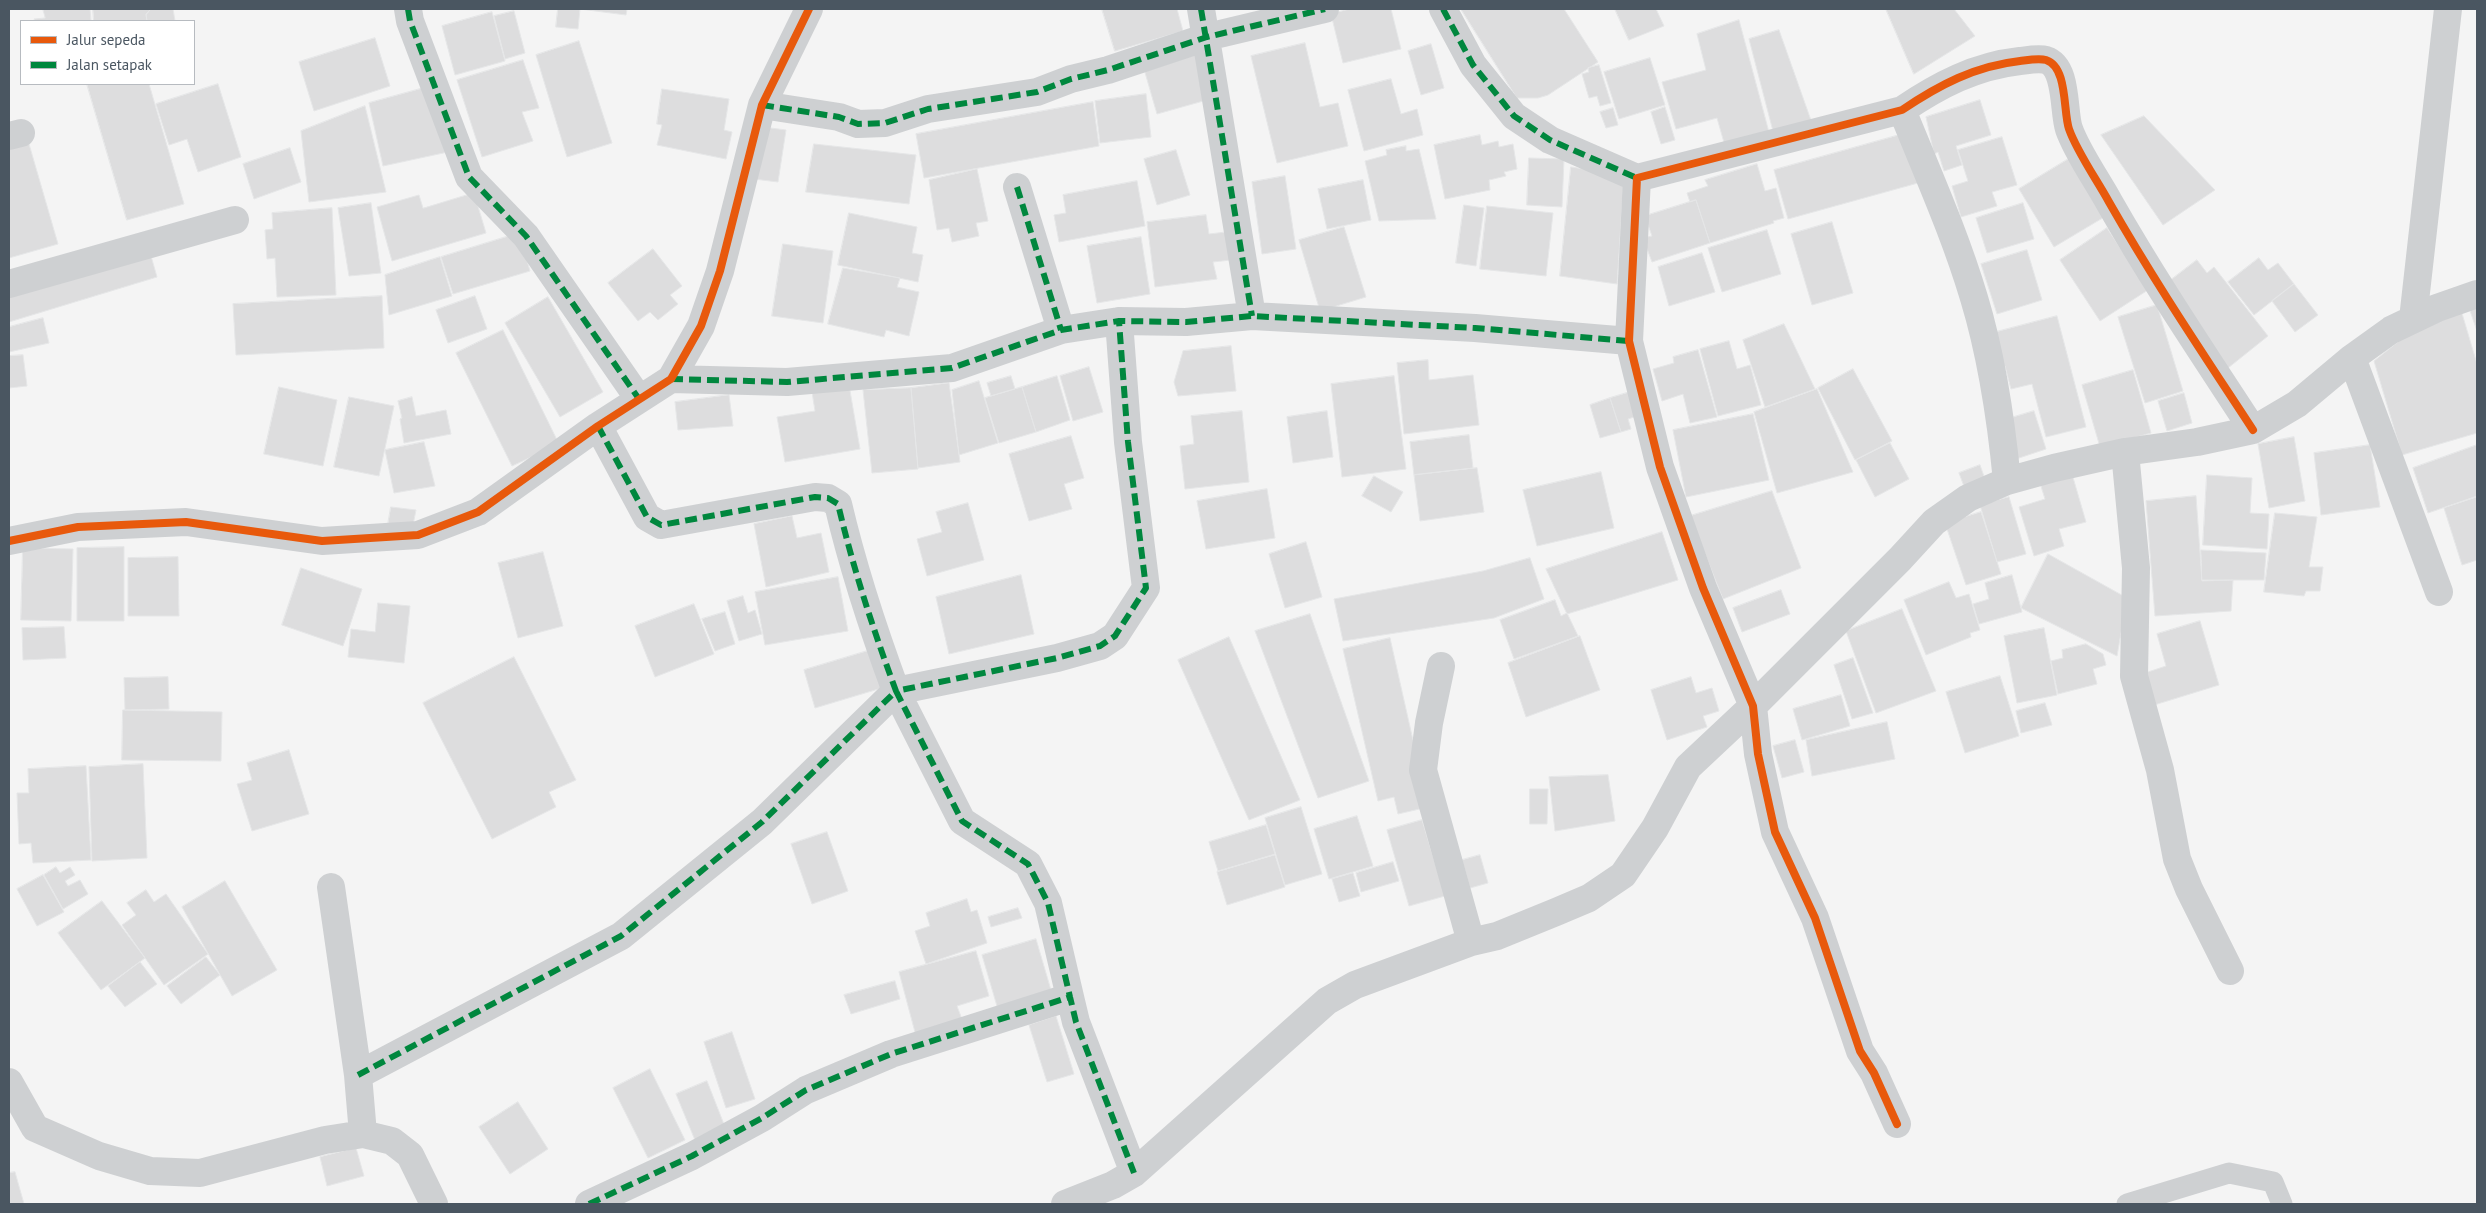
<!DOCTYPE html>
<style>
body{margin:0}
#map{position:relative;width:2486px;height:1213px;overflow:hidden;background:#f4f4f4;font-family:"PT Sans",sans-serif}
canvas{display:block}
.frame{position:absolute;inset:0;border:10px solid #4a5661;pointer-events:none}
.legend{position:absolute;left:20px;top:20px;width:175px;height:65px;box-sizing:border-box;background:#fff;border:1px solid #b7bbc0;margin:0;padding:6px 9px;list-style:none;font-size:15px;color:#4a5661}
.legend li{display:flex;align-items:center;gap:10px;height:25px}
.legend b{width:25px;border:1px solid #b7bbc0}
</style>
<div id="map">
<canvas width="2486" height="1213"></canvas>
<div class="frame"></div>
<ul class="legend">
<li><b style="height:6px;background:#e8590c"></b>Jalur sepeda</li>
<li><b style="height:6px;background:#00873e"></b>Jalan setapak</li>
</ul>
</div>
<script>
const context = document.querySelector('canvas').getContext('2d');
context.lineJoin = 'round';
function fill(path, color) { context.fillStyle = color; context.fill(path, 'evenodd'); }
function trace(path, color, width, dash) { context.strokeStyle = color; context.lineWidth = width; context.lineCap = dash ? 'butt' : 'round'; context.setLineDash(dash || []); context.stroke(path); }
const building = new Path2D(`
 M43,9h47l1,12h-56l-1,-2 11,-1z
 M93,9h58l-5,5 1,7h-53z
 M151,9h22l2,12h-28l-1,-6z
 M558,9h69l-1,6 -46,-6 -2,20 -22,-2z
 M1102,9h75l6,22 -68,20z
 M1350,9h41l10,40 -58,14 -12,-49z
 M1461,9h103l34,53 -50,33 -10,3h-21z
 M1615,9h41l8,17 -35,14z
 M1886,9h68l21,27 -61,38z
 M514,11l11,42 -20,6 -11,-43z
 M492,12l13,49 -50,14 -13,-49z
 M1739,20l31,116 -45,10 -8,-28 -41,11 -14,-47 44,-12 -9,-36z
 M1779,30l34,96 -39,9 -25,-96z
 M375,38l15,48 -76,25 -15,-49z
 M579,41l33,102 -45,14 -31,-102z
 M1305,43l15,64 18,-4 10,43 -71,17 -26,-107z
 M1431,44l13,44 -23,7 -13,-44z
 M1200,53l14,45 -57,16 -13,-45z
 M1650,58l15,47 -46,14 -15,-47z
 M523,60l16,48 -17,4 11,29 -51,16 -25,-77z
 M1599,65l12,38 -11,3 -3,-10 -8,2 -7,-24 7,-2 -1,-4z
 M1391,79l10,35 16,-5 6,26 -59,16 -16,-61z
 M87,84h62l35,120 -57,16z
 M218,84l23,73 -43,15 -11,-33 -18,6 -13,-41z
 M431,86l17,66 -65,14 -14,-63z
 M662,89l67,10 -5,31 8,2 -6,27 -69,-14 5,-20 -5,-1z
 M1146,94l5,43 -51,6 -5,-42z
 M1980,100l11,35 -35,11 6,19 -18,6 -6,-19 -4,2 -8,-37z
 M1093,102l6,44 -175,32 -8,-44z
 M365,106l21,86 -77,10 -8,-71z
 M1665,107l10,33 -14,4 -10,-32z
 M1613,108l5,17 -12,3 -6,-16z
 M2144,116l71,74 -52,35 -62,-90z
 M763,127l23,3 -8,52 -24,-3z
 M1903,134l15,49 -130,36 -14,-49z
 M1480,135l2,10 16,-4 1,6 14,-3 4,25 -13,3 2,4 -17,4 1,10 -45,9 -11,-54z
 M2002,137l15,48 -25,7 5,14 -36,11 -9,-31 16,-5 -10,-31z
 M29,144l29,100 -49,14v-109z
 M814,144l102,11 -7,49 -103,-12z
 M1406,146v5l13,-2 17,70 -57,2 -14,-60 22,-6 -1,-5z
 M290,148l11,34 -47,17 -11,-35z
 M1176,150l14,45 -33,10 -13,-46z
 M2075,155l36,58 -57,34 -35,-58z
 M1529,158l35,1 -2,48 -35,-2z
 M1757,164l8,27 11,-3 8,30 -11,3 1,2 -64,20 -14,-43 -6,2 -3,-9 21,-7 -3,-6z
 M1571,167l53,8 -7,109 -57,-8z
 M977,169l11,52 -12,2 3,13 -27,6 -3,-14 -12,2 -8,-50z
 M1285,176l11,73 -34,5 -10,-72z
 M1363,180l8,40 -44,9 -9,-40z
 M1137,181l8,45 -86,16 -5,-27 12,-2 -3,-18z
 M474,193l12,40 -94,28 -15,-54 42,-12 4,13z
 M1696,200l14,43 -58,19 -9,-24 9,-2 -7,-20z
 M371,203l10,70 -32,3 -11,-68z
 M2023,203l11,36 -47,14 -11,-35z
 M1464,205l20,3 -8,58 -20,-3z
 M1487,206l66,7 -7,63 -66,-7z
 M332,208l4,87 -59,2 -2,-39 -8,1 -2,-29 8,-1 -1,-16z
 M849,213l68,14 -5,26 11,2 -5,27 -80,-17z
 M1206,215l3,19 17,-2 5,28 -18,2 4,17 -62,8 -8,-65z
 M1832,222l21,71 -41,12 -21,-71z
 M1344,227l22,70 -46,14 -21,-71z
 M2107,228l41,62 -48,31 -40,-61z
 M1767,230l14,44 -59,18 -14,-44z
 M519,233l11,38 -77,23 -12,-37z
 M1141,237l9,57 -53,9 -10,-57z
 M783,244l50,7 -10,72 -51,-7z
 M149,249l8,28 -148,45v-30z
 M653,249l29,37 -12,9 8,9 -20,16 -8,-8 -12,9 -30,-38z
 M2027,250l15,50 -45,14 -16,-50z
 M1702,253l13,39 -46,14 -11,-39z
 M440,257l12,39 -63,19 -4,-40z
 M2259,258l9,12 10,-7 16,21 -40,31 -26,-33z
 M2197,260l10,13 7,-6 54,69 -40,32 -65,-82z
 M843,268l57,10 -3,9 22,5 -10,44 -23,-6 -2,7 -56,-13z
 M2294,284l24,31 -23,17 -23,-31z
 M382,296l2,52 -148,7 -3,-51z
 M475,296l12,33 -39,14 -12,-33z
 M548,297l55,95 -43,25 -55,-94z
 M2477,302v29l-9,-26z
 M2157,305l26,86 -38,12 -27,-86z
 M2461,310l16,54v69l-75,22 -28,-94 45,-36z
 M2057,316l29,111 -40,10 -14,-53 -21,5 -6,-23 -11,2 2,-36z
 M43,318l6,25 -40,9v-25z
 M1784,324l31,65 -50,18 -22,-67z
 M503,330l56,114 -47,22 -56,-113z
 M1729,341l8,28 13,-4 11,40 -43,11 -18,-67z
 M1231,346l5,45 -58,5 -4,-14 9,-31z
 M1698,350l19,67 -27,6 -7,-29 -21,7 -9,-32 21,-6 -1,-6z
 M23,355l4,31 -18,2v-32z
 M1428,360l1,20 44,-5 6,50 -75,9 -7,-71z
 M1089,367l14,45 -30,9 -13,-45z
 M1853,369l39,72 -37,19 -37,-72z
 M2133,370l18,63 -51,14 -18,-62z
 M1011,376l4,13 -24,7 -4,-13z
 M1057,376l13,44 -34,12 -14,-45z
 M1394,376l12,93 -64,8 -11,-93z
 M979,381l19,62 -39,12 -7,-65z
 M949,383l11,79 -42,6 -7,-80z
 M849,385l11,64 -75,13 -8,-45 38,-6 -3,-19z
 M279,387l58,13 -14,66 -59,-12z
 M1022,387l14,45 -37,11 -14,-45z
 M911,388l7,81 -46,4 -9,-83z
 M1817,389l36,83 -76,21 -23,-81z
 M1630,392l7,24 -9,3 3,10 -10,3 -11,-34z
 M2184,393l8,30 -25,8 -9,-30z
 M729,395l4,31 -55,4 -3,-28z
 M349,397l45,9 -15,70 -45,-9z
 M412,397l4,19 30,-6 5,24 -47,9 -4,-24 2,-1 -4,-17z
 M1610,398l11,34 -21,6 -10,-33z
 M1242,411l7,71 -64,7 -5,-43 14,-2 -3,-28z
 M1327,411l6,46 -40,6 -6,-46z
 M2034,411l12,38 -30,10 -12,-39z
 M1753,414l16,66 -83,17 -13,-67z
 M1469,435l4,33 -59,7 -4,-33z
 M1071,436l13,42 -20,6 8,25 -43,12 -20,-67z
 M2294,437l11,64 -36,7 -11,-64z
 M424,442l11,44 -41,7 -9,-43z
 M1890,443l19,36 -34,18 -19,-37z
 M2370,445l10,62 -59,8 -7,-62z
 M2477,445v51l-49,17 -15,-45z
 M1980,465l6,17 -21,7 -6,-16z
 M1477,468l7,44 -64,9 -6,-46z
 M1601,472l13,56 -77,18 -14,-56z
 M2072,474l14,48 -27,7 5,17 -30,10 -15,-49 26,-8 -5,-16z
 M2207,475l45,3 -2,35 19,1 -2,35 -64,-4z
 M1374,476l29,16 -12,20 -29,-16z
 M1267,489l8,49 -69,11 -9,-48z
 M1772,491l29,77 -78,31 -33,-83z
 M2196,496l6,85 31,-1 -2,31 -76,5 -9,-115z
 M2009,497l17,57 -29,8 -17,-57z
 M2477,497v63l-15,5 -18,-57z
 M968,503l16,57 -57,16 -10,-37 25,-7 -6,-20z
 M391,507l25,3 -5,25 -24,-5z
 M1981,512l20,62 -35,11 -21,-62z
 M2275,513l42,4 -8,50h14l-3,24h-14l-2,5 -40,-4z
 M792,516l5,22 24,-5 8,39 -63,15 -12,-63z
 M1662,532l16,48 -111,34 -21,-45z
 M1306,542l16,55 -37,11 -16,-54z
 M124,547v74h-47v-73z
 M23,548l50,1 -2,72 -50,-1z
 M2201,550l65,3 -2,27h-62z
 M543,552l20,74 -45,12 -20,-75z
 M2048,554l79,44 -10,58 -96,-48z
 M178,557l1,59h-51v-58z
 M1530,558l14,41 -50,19 -151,23 -9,-42 149,-28z
 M301,568l61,21 -19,57 -61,-21z
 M1021,575l13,59 -85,20 -13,-57z
 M2012,575l10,37 -43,12 -6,-20 16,-5 -4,-16z
 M838,577l10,54 -83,14 -10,-53z
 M1949,582l7,16 13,-4 11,36 -10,3 1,4 -45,18 -22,-55z
 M1781,590l9,24 -48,18 -9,-24z
 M743,596l5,17 7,-3 7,24 -23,7 -12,-40z
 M1555,600l6,16 6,-3 11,23 -64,23 -14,-39z
 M378,603l32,3 -6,57 -56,-6 3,-28 24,3z
 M694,604l20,50 -59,23 -20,-51z
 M1902,609l34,82 -60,22 -30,-82z
 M725,612l10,32 -20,7 -13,-32z
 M1310,614l59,167 -51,17 -63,-167z
 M2200,621l19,64 -68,21 -9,-32 24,-8 -9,-32z
 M64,627l2,31 -43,2 -1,-32z
 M2044,628l13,67 -40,8 -13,-67z
 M1580,636l20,54 -74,27 -18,-54z
 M1229,637l71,163 -51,20 -71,-160z
 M1390,638l38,169 -30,7 -4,-17 -16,4 -35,-152z
 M2086,644l17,10 3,11 -13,4 4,15 -39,10 -7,-33 12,-3 -1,-8z
 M874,649l11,38 -70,21 -11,-38z
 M514,657l62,123 -27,12 7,15 -64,32 -69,-136z
 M1853,658l20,55 -21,6 -18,-54z
 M2000,676l19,60 -54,17 -19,-61z
 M168,677l1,32 -44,1 -1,-32z
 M1691,677l5,16 16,-5 7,23 -16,5 4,11 -40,13 -16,-50z
 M1841,695l9,31 -48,14 -9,-31z
 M2045,703l7,22 -31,8 -5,-22z
 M123,710l99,2 -1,49 -99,-1z
 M1887,722l8,37 -83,17 -6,-36z
 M1795,740l9,32 -22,6 -9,-32z
 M289,750l20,64 -57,17 -15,-47 15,-4 -5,-17z
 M143,764l4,94 -55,3 -3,-94z
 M86,766l5,94 -58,3 -2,-20 -12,1 -2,-51h12l-1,-24z
 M1608,775l7,46 -60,10 -6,-54z
 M1530,789h18l-1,35h-17z
 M1301,807l21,67 -37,11 -20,-67z
 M1357,816l16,50 -44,13 -15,-50z
 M1422,820l23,76 -36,10 -22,-76z
 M1266,825l9,29 -57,17 -9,-29z
 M827,832l21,59 -36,13 -21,-60z
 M1275,855l10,32 -58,18 -10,-33z
 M1480,855l8,28 -18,5 -8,-28z
 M1393,862l6,19 -38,11 -5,-19z
 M56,867l4,6 10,-6 5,8 -10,6 3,5 12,-6 8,14 -25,15 -19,-34z
 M1353,873l7,23 -21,6 -7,-23z
 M43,875l21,37 -27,14 -20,-37z
 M225,881l52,89 -45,26 -50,-89z
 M146,890l8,12 12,-8 42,60 -44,31 -42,-60 14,-10 -9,-12z
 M967,899l4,13 6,-2 10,33 -61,21 -11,-33 15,-5 -4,-13z
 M102,901l43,57 -44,32 -43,-57z
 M1018,908l4,10 -31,9 -3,-10z
 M1036,939l17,58 -54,16 -17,-58z
 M976,951l13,45 -32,10 6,16 -47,14 -17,-64z
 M206,957l14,18 -39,29 -14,-18z
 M140,962l17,22 -32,23 -17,-21z
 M895,981l5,18 -49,15 -7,-19z
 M1056,1016l18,58 -27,8 -18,-57z
 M732,1032l23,67 -29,9 -22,-66z
 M650,1069l35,71 -37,18 -35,-70z
 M707,1081l20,51 -30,13 -21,-51z
 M518,1102l30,47 -38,25 -31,-47z
 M356,1148l8,28 -37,10 -7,-29z
 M15,1172l9,32h-15v-31z`);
const service = new Path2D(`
 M2127,1204l102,-31 44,9 9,22`);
const minor = new Path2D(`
 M408,9l2,12 59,156 57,59 113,163
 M1201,9l51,307
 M1443,9l30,56 41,51 36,24 87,38
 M762,105l77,12 19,7 27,-1 43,-14 109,-17 34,-13 37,-9 99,-33 118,-28
 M1902,110c25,62 53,124 72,188 18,59 27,121 33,183
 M9,136l12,-3
 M1017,187l44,143
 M9,284l226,-64
 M2413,319l35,-310
 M2352,358l87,234
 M671,379l116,3 165,-14 109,-38 58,-9 67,1 66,-6 223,12 154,13
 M598,426l49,91 14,8 154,-28 13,1 10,6c15,64 35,125 58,187l161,-33 43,-12 15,-10 31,-48 -18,-146 -9,-121
 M2125,452l11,116 -2,108 26,94 17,89 12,30 41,82
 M9,541l69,-14 108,-5 136,19 96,-6 60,-23 120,-86 73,-47 30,-53 19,-55 42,-166 47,-96
 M1441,666l-12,57 -6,47 48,172
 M331,887l27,188 5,59
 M358,1075l263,-139 141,-114 134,-131 66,130 66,43 20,39 22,94
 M9,1082l26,46 64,28 51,15 50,2 125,-33 38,-6 29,7 18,14 24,49
 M1897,1124l-23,-51 -14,-22 -45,-133 -40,-86 -17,-78 -5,-48 -50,-118 -43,-121 -31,-126 8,-163 265,-68c37,-25 73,-44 118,-49 8,-1 19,-3 26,-1 22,7 17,52 23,69 8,23 28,51 40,73 45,79 95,153 144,228
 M589,1204l103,-48 70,-38 44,-28 85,-36 179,-57 6,25 58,151
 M1065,1204l48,-19 21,-12 193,-172 28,-16 116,-43 26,-6 59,-24 33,-14 34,-23 32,-47 33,-61 65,-61 147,-147 34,-37 34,-24 39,-17 47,-13 71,-16 72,-10 56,-12 44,-26 55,-46 39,-28 46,-22 40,-14`);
const quiet = new Path2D(`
 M408,9l2,12 59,156 57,59 113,163
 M1201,9l51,307
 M1443,9l30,56 41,51 36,24 87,38
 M762,105l77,12 19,7 27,-1 43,-14 109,-17 34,-13 37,-9 99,-33 118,-28
 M1017,187l44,143
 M671,379l116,3 165,-14 109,-38 58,-9 67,1 66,-6 223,12 154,13
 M598,426l49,91 14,8 154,-28 13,1 10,6c15,64 35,125 58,187l161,-33 43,-12 15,-10 31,-48 -18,-146 -9,-121
 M358,1075l263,-139 141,-114 134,-131 66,130 66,43 20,39 22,94
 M589,1204l103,-48 70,-38 44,-28 85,-36 179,-57 6,25 58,151`);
const cycleway = new Path2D(`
 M9,541l69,-14 108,-5 136,19 96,-6 60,-23 120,-86 73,-47 30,-53 19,-55 42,-166 47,-96
 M1897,1124l-23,-51 -14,-22 -45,-133 -40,-86 -17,-78 -5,-48 -50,-118 -43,-121 -31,-126 8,-163 265,-68c37,-25 73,-44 118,-49 8,-1 19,-3 26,-1 22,7 17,52 23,69 8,23 28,51 40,73 45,79 95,153 144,228`);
fill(building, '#ddddde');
trace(building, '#e5e6e7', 1);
trace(service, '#ced0d2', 21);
trace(minor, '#ced0d2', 28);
trace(quiet, '#00873e', 6, [12, 6]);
trace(cycleway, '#e8590c', 8);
</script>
